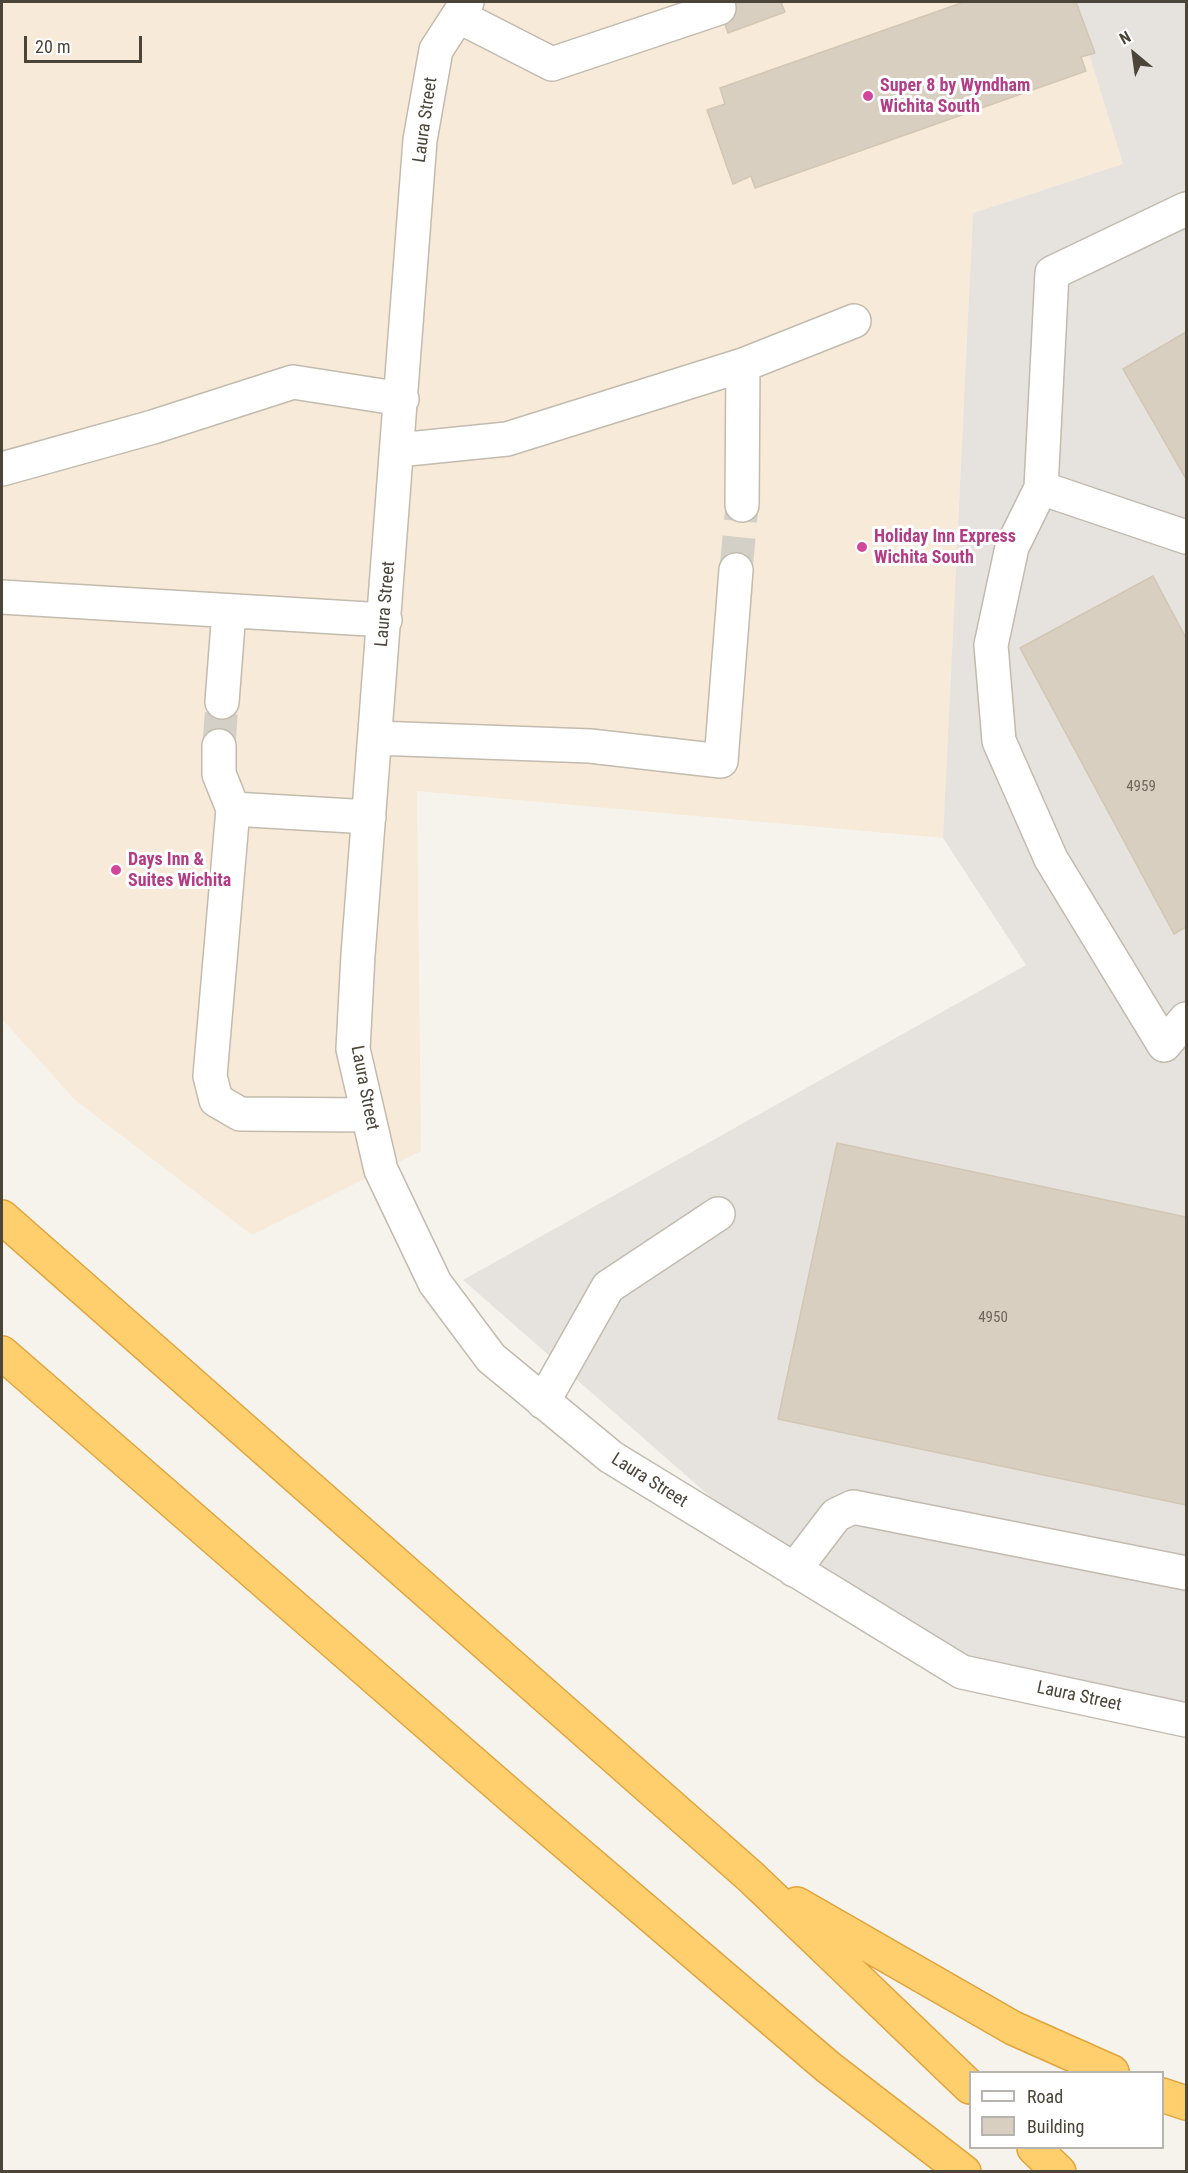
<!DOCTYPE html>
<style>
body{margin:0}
#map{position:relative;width:1188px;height:2173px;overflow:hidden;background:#f6f3ec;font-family:"Roboto Condensed",sans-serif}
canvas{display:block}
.frame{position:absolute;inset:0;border:3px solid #4b4439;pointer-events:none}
.legend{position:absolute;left:969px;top:2071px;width:195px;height:78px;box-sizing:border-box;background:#fff;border:2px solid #b7b4b0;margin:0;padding:8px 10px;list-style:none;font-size:18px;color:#4b4439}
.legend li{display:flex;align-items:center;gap:12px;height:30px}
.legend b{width:30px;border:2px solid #b7b4b0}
.north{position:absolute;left:1104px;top:24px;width:60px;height:60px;-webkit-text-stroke:4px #fff;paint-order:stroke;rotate:331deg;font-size:16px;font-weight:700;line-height:24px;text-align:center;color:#4b4439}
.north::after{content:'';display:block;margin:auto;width:21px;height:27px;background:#4b4439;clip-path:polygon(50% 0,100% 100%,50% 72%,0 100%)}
.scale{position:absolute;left:24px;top:36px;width:118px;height:27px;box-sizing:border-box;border:3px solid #4b4439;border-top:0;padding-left:8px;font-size:18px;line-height:21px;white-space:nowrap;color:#4b4439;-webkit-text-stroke:4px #fff;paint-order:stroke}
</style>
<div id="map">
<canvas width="1188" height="2173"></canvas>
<div class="frame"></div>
<ul class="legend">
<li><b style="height:8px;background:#fff"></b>Road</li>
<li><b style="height:16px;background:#d8cfc1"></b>Building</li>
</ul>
<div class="north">N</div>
<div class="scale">20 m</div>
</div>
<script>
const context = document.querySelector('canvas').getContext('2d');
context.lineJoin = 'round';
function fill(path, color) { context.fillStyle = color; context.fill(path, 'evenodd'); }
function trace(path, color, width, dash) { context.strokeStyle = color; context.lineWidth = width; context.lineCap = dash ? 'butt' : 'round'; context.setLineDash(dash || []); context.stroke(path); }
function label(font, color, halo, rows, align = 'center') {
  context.font = font + ' "Roboto Condensed",sans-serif'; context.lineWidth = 6; context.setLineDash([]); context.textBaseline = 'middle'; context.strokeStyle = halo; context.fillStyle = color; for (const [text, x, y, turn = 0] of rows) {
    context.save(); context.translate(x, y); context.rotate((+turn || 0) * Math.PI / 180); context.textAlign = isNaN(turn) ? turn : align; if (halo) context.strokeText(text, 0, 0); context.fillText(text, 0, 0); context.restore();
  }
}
const commercial = new Path2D(`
 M2,2h1071l50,162 -150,49 -30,625 -526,-47 4,360 -169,84 -177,-135 -73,-81z`);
const industrial = new Path2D(`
 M1073,2h113v1718l-224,-48 -168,-102 -331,-290 563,-315 -83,-127 30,-625 150,-49z`);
const building = new Path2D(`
 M717,2h64l4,10 -57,21z
 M964,2h112l19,51 -14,4 5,14 -331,117 -4,-12 -18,8 -26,-74 18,-6 -5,-16z
 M1186,332v147l-63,-110z
 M1153,576l33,62v289l-12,7 -154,-286z
 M837,1143l349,74v288l-408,-86z`);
const minorTunnel = new Path2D(`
 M736,570l6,-65
 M219,746l3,-44`);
const minor = new Path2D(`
 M467,2l-31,48 -16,90 -62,815 -5,94 28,121 54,113 56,75 120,99 351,215 224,48
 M458,16l94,48 167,-56
 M1186,209l-134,64 -11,215 145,49
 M398,450l109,-11 236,-74 111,-44
 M2,469l151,-42 140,-45 109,17
 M1041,488l-29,59 -21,98 8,96 52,118 113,186 22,-26
 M742,505l1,-140
 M2,597l383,23
 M222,702l7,-91
 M376,738l214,8 131,15 15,-191
 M219,746v28l14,35 -23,267 6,24 24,14 128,1
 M233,809l136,8
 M543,1402l65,-115 110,-73
 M794,1570l42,-55 17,-8 333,66`);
const highway = new Path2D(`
 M2,1217l749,660 219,210
 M2,1353l517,450 309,264 136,105
 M797,1904l216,124 99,44
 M1162,2095l24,8
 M1034,2148l25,24`);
const markers = [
 [868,96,6,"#d1479c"],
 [862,547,6,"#d1479c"],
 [116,870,6,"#d1479c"]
];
const numberNames = [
 ["4959",1141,787],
 ["4950",993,1318]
];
const hotelNames = [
 ["Super 8 by Wyndham",880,86],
 ["Wichita South",880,107],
 ["Holiday Inn Express",874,537],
 ["Wichita South",874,558],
 ["Days Inn &",128,860],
 ["Suites Wichita",128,881]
];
const streetNames = [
 ["Laura Street",426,120,-82],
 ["Laura Street",386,604,-85],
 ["Laura Street",364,1088,79],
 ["Laura Street",649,1481,32],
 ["Laura Street",1079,1697,12]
];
fill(commercial, '#f7ead8');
fill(industrial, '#e6e2dd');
fill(building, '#d8cfc1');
trace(building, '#d3c7b4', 1.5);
trace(minorTunnel, '#d4d0c8', 33, [33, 16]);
trace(minor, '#c2bbae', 36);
trace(highway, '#e0a43c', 36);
trace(minor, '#fff', 33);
trace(highway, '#ffcf6e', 33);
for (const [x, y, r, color] of markers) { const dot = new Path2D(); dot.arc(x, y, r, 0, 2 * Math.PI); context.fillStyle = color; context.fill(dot); trace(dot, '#fff', 2); }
label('15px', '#6e675b', null, numberNames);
label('bold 18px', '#b23c85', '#fff', hotelNames, 'left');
label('18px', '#4b4439', '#fff', streetNames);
</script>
